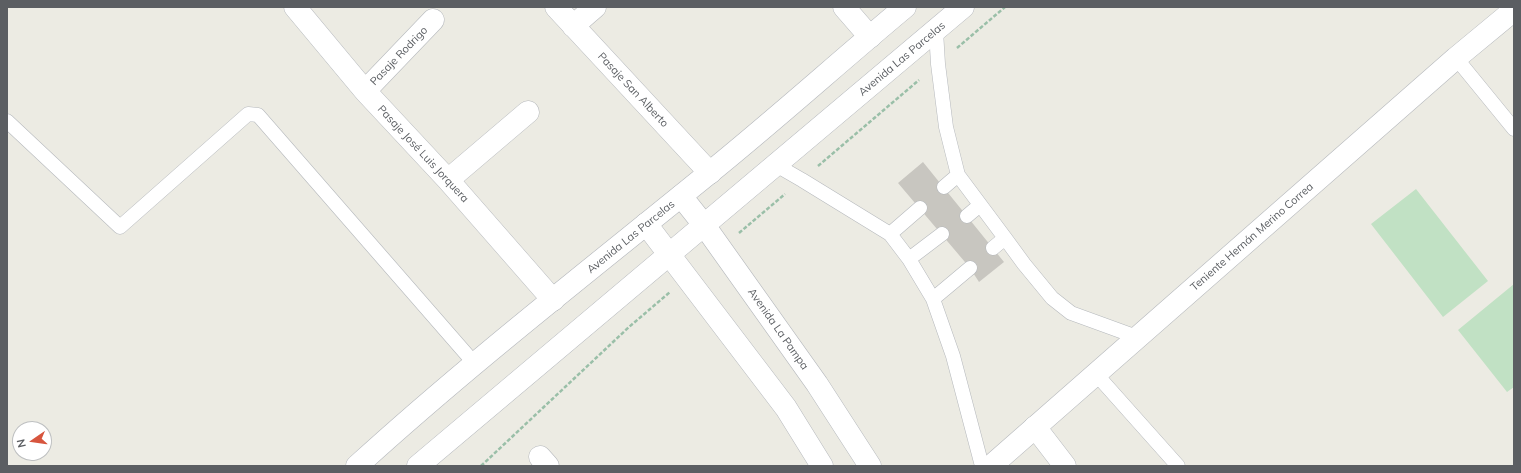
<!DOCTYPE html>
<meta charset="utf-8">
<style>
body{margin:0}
#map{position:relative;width:1521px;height:473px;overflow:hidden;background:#ecebe3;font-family:Mulish,sans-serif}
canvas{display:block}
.frame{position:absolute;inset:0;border:8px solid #5b5e62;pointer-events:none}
.north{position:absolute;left:12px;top:421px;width:40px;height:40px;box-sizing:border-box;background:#fff;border:1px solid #bdbfc0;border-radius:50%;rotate:257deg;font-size:11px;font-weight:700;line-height:16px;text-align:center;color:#5b5e62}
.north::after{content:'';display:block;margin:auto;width:14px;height:18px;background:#d7553e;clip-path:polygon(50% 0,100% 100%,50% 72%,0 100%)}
</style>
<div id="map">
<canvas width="1521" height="473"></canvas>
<div class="frame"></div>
<div class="north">N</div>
</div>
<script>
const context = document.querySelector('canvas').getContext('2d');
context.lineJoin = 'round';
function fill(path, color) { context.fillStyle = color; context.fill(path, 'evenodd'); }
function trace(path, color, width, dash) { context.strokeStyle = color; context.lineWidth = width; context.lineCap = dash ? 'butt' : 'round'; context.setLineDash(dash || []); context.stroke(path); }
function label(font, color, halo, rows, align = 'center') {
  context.font = font + ' Mulish,sans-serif'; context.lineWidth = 3; context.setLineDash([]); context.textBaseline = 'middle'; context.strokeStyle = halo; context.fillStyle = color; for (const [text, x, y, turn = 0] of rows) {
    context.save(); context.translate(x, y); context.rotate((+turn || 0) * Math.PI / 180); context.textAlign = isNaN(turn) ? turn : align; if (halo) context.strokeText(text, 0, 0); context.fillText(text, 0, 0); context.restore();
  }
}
const green = new Path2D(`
 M1416,189l72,92 -45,36 -72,-93z
 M1514,284v103l-7,5 -49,-62z`);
const building = new Path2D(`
 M923,162l81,100 -25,20 -9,-14 -72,-85z`);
const path = new Path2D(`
 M957,48l48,-41
 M818,166l101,-86
 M739,233l46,-39
 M481,466l148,-139 41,-35`);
const service = new Path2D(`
 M936,31l2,33 8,63 12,48 47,63 -12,10
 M1456,58l58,71
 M7,121l113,106 128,-113 10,1 217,249
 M776,165l26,15 88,54 30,-26
 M944,187l14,-12
 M967,216l13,-11
 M890,234l19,25 24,40
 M1005,238l19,26 28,34 19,15 66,24
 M909,259l33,-25
 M970,268l-37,31 20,57 29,110
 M1096,374l82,92`);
const minor = new Path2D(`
 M295,7l70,84 83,89 105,120
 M556,7l154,166
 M844,7l26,30
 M573,26l22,-19
 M365,91l68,-71
 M448,180l80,-68
 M1035,427l30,39
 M540,457l8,9`);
const tertiary = new Path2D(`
 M681,196l23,29 113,159 53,82
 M646,224l140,184 36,58
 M991,466l465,-408 58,-48`);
const secondary = new Path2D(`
 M357,466c112,-102 233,-196 351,-292 67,-54 131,-112 197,-167
 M418,466l545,-459`);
const streetNames = [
 ["Pasaje Rodrigo",399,56,-46],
 ["Avenida Las Parcelas",902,59,-40],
 ["Pasaje San Alberto",633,90,47],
 ["Pasaje José Luis Jorquera",423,154,47],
 ["Avenida Las Parcelas",631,237,-39],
 ["Teniente Hernán Merino Correa",1252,237,-41],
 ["Avenida La Pampa",778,329,55]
];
fill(green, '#c1e1c4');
fill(building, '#c8c6c0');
trace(service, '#b5b8bc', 15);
trace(minor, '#b5b8bc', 23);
trace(tertiary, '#b5b8bc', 23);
trace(secondary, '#b4b7bc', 23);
trace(path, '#9abfa8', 2.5, [4, 2]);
trace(service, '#fff', 14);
trace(minor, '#fff', 22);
trace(tertiary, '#fff', 22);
trace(secondary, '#fff', 22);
label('11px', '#5b5e62', '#fff', streetNames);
</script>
